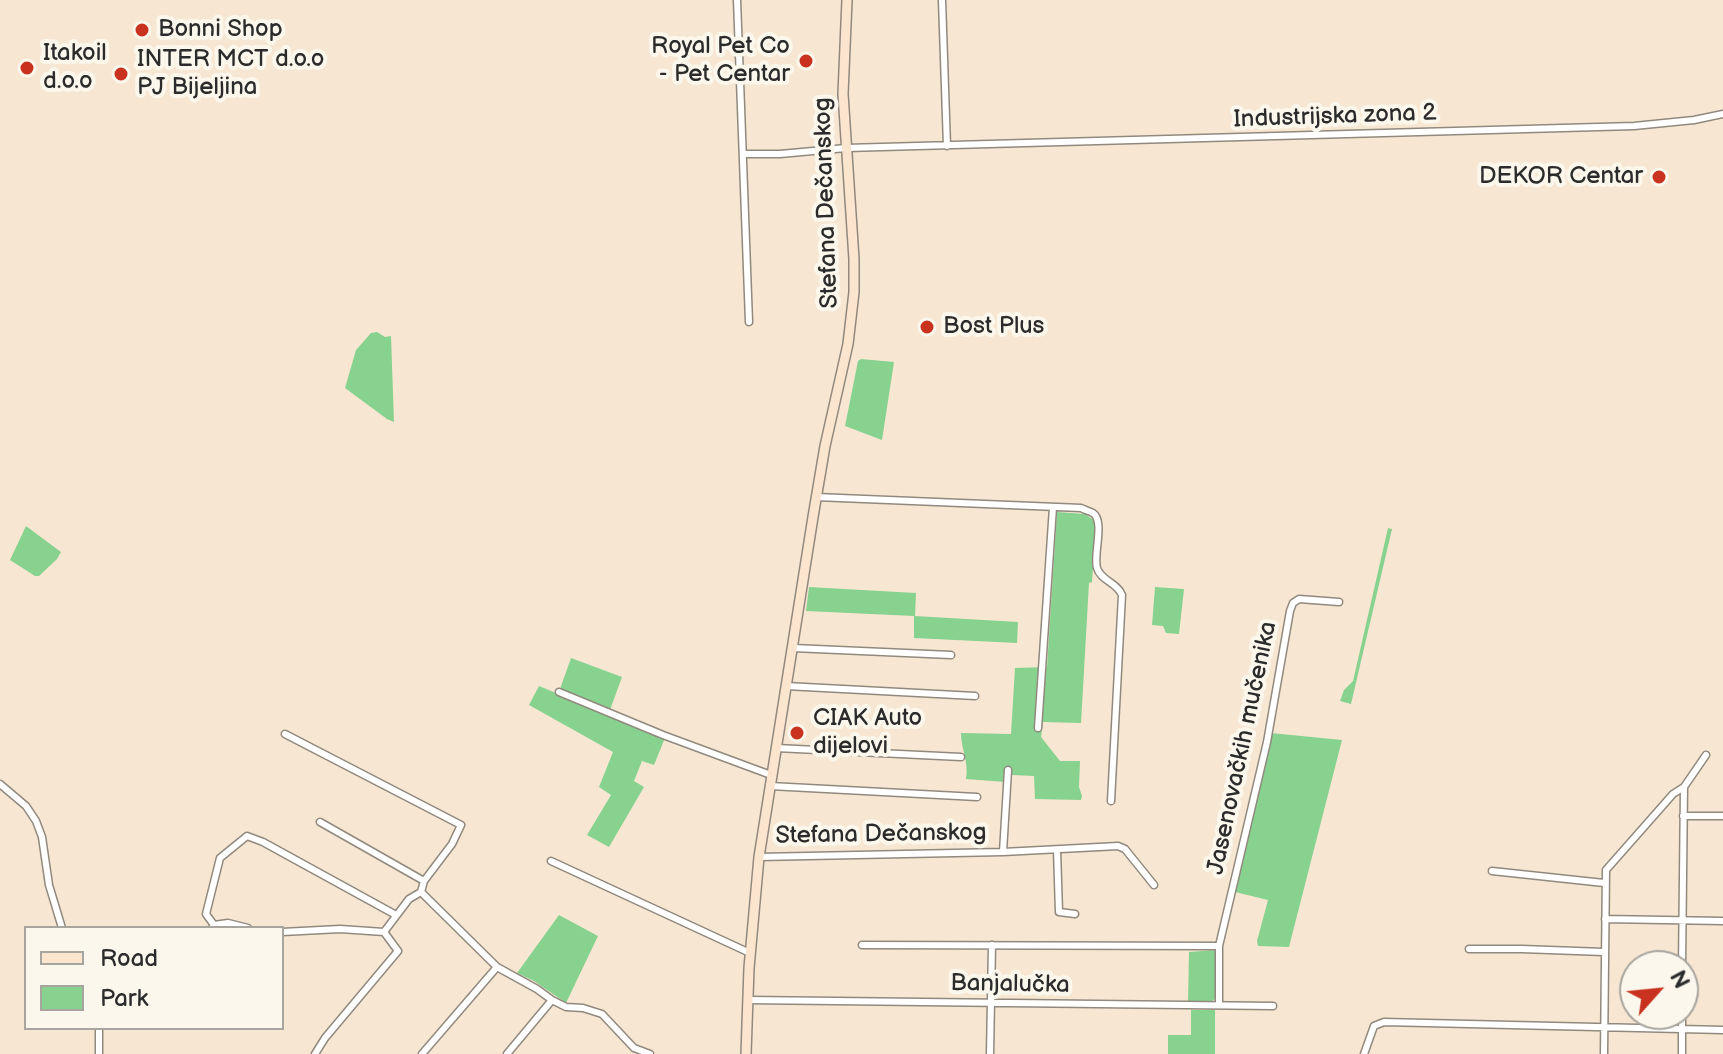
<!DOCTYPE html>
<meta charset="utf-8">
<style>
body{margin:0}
#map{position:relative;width:1723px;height:1054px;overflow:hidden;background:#f7e7d2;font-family:"Balsamiq Sans",sans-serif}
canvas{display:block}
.legend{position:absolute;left:24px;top:926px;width:260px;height:104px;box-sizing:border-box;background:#fbf7ec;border:2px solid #a8a59f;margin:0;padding:10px 14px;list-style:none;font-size:24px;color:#2b2b2b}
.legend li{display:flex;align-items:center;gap:16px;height:40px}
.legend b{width:40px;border:2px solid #a8a59f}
.north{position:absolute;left:1619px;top:950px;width:80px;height:80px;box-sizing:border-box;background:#fbf7ec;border:2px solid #a8a59f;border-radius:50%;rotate:63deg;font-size:22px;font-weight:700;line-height:32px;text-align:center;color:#2b2b2b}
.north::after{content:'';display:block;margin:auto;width:28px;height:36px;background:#c8321e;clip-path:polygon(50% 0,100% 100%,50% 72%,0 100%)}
</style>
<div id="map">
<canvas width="1723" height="1054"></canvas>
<ul class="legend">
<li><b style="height:10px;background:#fbe5cf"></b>Road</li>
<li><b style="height:22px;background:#87d28f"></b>Park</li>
</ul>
<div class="north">N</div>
</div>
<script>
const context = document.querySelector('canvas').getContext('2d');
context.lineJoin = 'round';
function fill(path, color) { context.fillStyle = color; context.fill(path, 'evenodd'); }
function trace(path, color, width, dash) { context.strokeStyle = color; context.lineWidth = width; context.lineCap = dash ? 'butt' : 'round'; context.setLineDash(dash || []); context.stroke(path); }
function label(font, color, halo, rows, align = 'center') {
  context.font = font + ' "Balsamiq Sans",sans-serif'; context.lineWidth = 8; context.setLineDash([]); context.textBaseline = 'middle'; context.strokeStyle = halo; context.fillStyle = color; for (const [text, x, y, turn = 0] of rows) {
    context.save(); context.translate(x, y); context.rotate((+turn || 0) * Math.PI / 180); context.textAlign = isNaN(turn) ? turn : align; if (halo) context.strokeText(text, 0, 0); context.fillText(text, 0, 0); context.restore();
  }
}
const green = new Path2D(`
 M377,332l8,5 6,-1 3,86 -7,-3 -42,-31 11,-38 15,-17z
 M861,359l33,3 -12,78 -37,-14 13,-65z
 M1057,512l28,2 9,6 2,7 -4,55 -3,1 -8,140 -38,-1 -2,15 19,24h20l-1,26 3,9 -1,4 -46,-1 -1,-23 -22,-1v-7h-6l-1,14 -39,-3c3,-17 -5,-30 -5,-46l50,1 4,-66 32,-1z
 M26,526l35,26 -4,7 -18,17h-4l-25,-16z
 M1388,528l4,1 -41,175 -11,-3 4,-11 9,-9z
 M809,587l107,6 -1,23 103,6 -1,21 -103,-5v-22l-108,-5z
 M1155,587l29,2 -5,45 -13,-1 -3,-7 -11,-1z
 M571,658l51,19 -12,33 -50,-21z
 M539,686l126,52 -11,27 -12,-4 -8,20 10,6 -35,60 -22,-12 24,-40 -12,-8 14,-35 -84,-47z
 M1271,733l71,7 -53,207 -31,-1 -1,-5 11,-41 -33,-8z
 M559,915l39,21 -32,67 -32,-22 -17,-8z
 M1216,950l-1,49 -4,3 -23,2 1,-52z
 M1191,1010h24v44h-47v-19h23z`);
const minor = new Path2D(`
 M737,0l12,322
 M942,0l5,146
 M744,154h36l66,-6 788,-22 60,-6 29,-6
 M816,497l265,11c4,2 8,3 12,5 12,8 0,42 4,55 4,13 20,14 25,27l-11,206
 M793,648l158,7
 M786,686l189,10
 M559,692l104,43 108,40
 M1038,728l15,-221
 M285,734l176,91 -9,19 -28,37 -3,11 76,75 40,22 15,11 14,7 17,1 19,6 32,34 16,6
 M776,748l185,9
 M0,784l26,22 10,15 6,16 7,48 13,43
 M770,786l207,11
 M1683,816h40
 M320,822l104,59
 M1057,850l2,62 16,2
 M1003,852l5,-82
 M759,857l244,-5 115,-6 7,3 29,36
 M551,861l199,92
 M1492,871l112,12
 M1605,919l118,2
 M214,925l-8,-11 14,-56 27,-22 16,6 133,73
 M212,928l2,-3 14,-2 20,5
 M282,932l58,-3 44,3 14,19 -73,87 -10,16
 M384,932l25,-33 12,-7
 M862,945l357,1
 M1469,949h53l82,3
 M1682,966l2,-179
 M747,1000l526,6
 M1219,1005v-59l48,-204 23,-131 3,-8 6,-4 40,3
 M99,1054v-26
 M422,1054l75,-87
 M507,1054l45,-54
 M990,1054l2,-109
 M1364,1054l10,-28 10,-4 339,8
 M1604,1054l2,-184 67,-76 11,-7 22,-32
 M1682,1054v-40`);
const secondary = new Path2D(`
 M746,1054l3,-86 10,-111 54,-340 12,-71 23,-102 6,-52v-33l-11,-165 4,-94`);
const markers = [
 [142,30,8,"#c8321e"],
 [806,61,8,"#c8321e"],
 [27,68,8,"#c8321e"],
 [121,74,8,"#c8321e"],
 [1659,177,8,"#c8321e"],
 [927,327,8,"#c8321e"],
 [797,733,8,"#c8321e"]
];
const poiNames = [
 ["Bonni Shop",158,30],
 ["Royal Pet Co",790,47,"right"],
 ["- Pet Centar",790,75,"right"],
 ["Itakoil",43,54],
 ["d.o.o",43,82],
 ["INTER MCT d.o.o",137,60],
 ["PJ Bijeljina",137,88],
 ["DEKOR Centar",1643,177,"right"],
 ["Bost Plus",943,327],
 ["CIAK Auto",813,719],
 ["dijelovi",813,747]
];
const streetNames = [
 ["Industrijska zona 2",1335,117,-2],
 ["Stefana Dečanskog",827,203,-92],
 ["Jasenovačkih mučenika",1243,748,-78],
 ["Stefana Dečanskog",881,835,-1],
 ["Banjalučka",1010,985,1]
];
fill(green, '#87d28f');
trace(minor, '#91897e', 9);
trace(secondary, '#91897e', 12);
trace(minor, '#fff', 6);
trace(secondary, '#fbe5cf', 9);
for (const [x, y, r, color] of markers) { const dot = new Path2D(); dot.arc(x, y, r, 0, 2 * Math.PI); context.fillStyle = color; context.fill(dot); trace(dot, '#fbf7ec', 3); }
label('24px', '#2b2b2b', '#fbf7ec', poiNames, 'left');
label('24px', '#2b2b2b', '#fbf7ec', streetNames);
</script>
